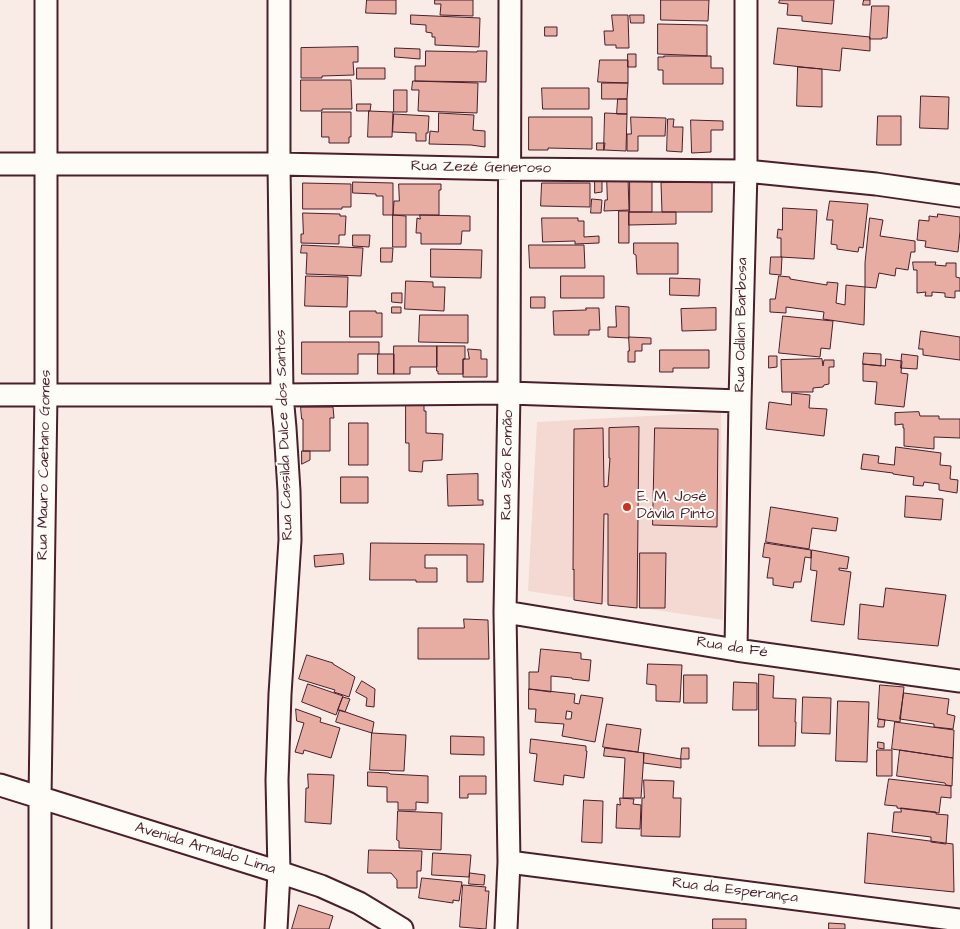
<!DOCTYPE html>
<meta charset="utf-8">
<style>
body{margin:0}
canvas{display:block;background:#f9ece6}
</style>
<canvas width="960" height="929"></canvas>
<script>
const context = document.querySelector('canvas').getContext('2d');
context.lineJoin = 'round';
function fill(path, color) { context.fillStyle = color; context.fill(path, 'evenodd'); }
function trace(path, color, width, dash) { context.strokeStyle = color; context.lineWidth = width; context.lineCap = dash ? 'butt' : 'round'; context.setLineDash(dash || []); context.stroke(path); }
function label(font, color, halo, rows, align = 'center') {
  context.font = font + ' "Architects Daughter",sans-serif'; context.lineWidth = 4; context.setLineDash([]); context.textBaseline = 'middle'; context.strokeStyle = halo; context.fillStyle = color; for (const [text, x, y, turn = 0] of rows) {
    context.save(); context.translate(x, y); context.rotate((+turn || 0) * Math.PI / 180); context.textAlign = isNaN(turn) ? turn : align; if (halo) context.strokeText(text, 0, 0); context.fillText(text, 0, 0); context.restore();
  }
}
const built = new Path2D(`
 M721,412l2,208 -195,-29 9,-169z`);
const building = new Path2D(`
 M367,0h29v14l-30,-1z
 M435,0h38v16l-33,-1 1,-11h-6z
 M661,0h48l-1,21 -47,-1z
 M780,0h54l-2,24 -30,-3v-5l-15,-1 1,-11 -9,-1z
 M864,0h6v5h-7z
 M872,6h17l-2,32h-5v1h-12z
 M411,15l69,3 -1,29 -44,-2v-8h-3v-4l-6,-1v-7l-15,-1z
 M612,15h16l1,33h-13v-3h-11l-1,-14h9z
 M630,15h14v8h-13z
 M658,24l49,1v31l-49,-2z
 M545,27h12v9h-12z
 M778,28l92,9v14l-28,-3 -2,23 -66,-7z
 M358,47v15h-5l1,13 -32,1v2h-21v-30z
 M395,48l25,1v10l-25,-2z
 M426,51l51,1v-1h10l-1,31 -71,-1v-15h10z
 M628,54h8v13h-8z
 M664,56h47v12h12v16h-60v-14h-5v-13h6z
 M600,60h28v23l-30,-1z
 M798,67l24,2v38l-25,-1z
 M357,68h28v11h-28z
 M301,80h50l1,29h-30v2h-21z
 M413,81l65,2 -1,30 -59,-2 1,-21h-7z
 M602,83h26l-1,16h-25z
 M542,88h47v21h-46z
 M394,90h13v22h-13z
 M921,96l28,1 -1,32 -28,-1z
 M618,99h9v15h-10z
 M357,104h14l-1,7h-13z
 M369,111l24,1 -1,25h-24z
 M322,112h29v25h-2v6h-20v-6h-7z
 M439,113l35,2 -1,15 12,1v16l-14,-2 -42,-1 1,-13 8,1z
 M605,113l22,1 -1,37 -22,-1z
 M394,114l35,2 -1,17h-2v8h-10v-8l-23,-1z
 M878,116h23v29h-24z
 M529,117h63v32l-44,-1v2h-19z
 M631,117l35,1 -1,18h-27v15h-11v-17h4z
 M668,119h6l-1,8h10l-1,25 -15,-1z
 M691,120l32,1v9h-12v22l-19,1z
 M597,143h8l-1,7h-7z
 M607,178h21l1,32 -25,1 1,-11h2z
 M595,179h7v13l-7,1z
 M630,179h22v33h-22z
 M353,182l40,1v32h-10v-19h-7v-2l-23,-1z
 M712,182v30h-50l-1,-29z
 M303,183l48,1v23h-9v2h-39z
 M542,183h48v24l-49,-1z
 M399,184h42v6h-2v25h-46l1,-14h5z
 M592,199l10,1 -1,13h-10z
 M830,201l38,3 -5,44 -4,-1 -1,5 -21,-3v-4l-6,-1 2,-24h-6z
 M783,208l34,2 -3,49 -33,-2v-19h-4l1,-9 4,1z
 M619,211h10v32h-10z
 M629,212h47v12l-47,1z
 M303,213l37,1v2h6l-1,19h-6v9l-38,-1v-9h2z
 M938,214l22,3v14l-2,21 -33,-5 1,-6 -9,-1 2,-20 10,1v-5l8,1z
 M393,215l13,1v31h-13z
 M420,215l50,1v15h-8l-1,13h-40v-11h-5l1,-15 3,1z
 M542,218h36v3h6v16l15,-1v7l-24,1v-3l-32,1z
 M870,218l13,2 -3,16 35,5v11h-4l-3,18 -12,-2 -1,8 -16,-3 -3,15 -11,-1v-24z
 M353,235h17l-1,12 -16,-1z
 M634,243h44v31h-41l-1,-19 -2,-1z
 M302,245l61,3 -2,28 -55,-2 1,-21h-6z
 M529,245h55l1,23h-55z
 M381,248h12l-1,14h-11z
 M431,249l51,1 -1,28 -50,-1z
 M771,257h11l-1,18 -11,-1z
 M913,262h23l-1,3 11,1v-3h10v14l4,1v13h-5v7l-10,-1v-4l-13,-1v4h-7l1,-4 -9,1v-23h-3z
 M306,276l42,1 -1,30 -42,-1z
 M561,276h43v22h-43z
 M779,276l11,1v2l37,6v-3l11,1 -2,20 9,2 1,-20 19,2 -1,38 -41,-6 1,-7 -38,-5v6l-16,-1v-13h5z
 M670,278l30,1 -1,17 -29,-1z
 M406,281l27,1v5h12l-1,24 -39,-2z
 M392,293h10v10l-10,-1z
 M531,297h14v11h-14z
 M616,306l13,1v31l-21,-1v-10h8z
 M392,307h9v6h-9z
 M586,308h13l1,22h-11v5h-35l-1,-24 33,-1z
 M716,308v22l-34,1 -1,-22z
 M350,311h26v2h6v24h-32z
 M420,315h48v28l-49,-1z
 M783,316l50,5 -3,28 -9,-1 -1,9 -41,-4z
 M921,331l39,6v23l-37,-5v-6h-4z
 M629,337l22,1v6h-9v7h-7v11h-7v-11h1z
 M302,342h77v12h-21v20h-56z
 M394,346h43v21h-27v7h-16z
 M437,346h28v13h-2v15h-25v-3h-1z
 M468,349l13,1v9h6v18h-24v-18h6z
 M660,350h49v18h-36v4h-13z
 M864,353l17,1v12l-18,-2z
 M378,354h16v20h-16z
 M902,354l16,2 -1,13 -16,-1z
 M769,356h8v11l-8,1z
 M822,359l1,7 1,-6h10v7h-5v17l-5,1 -1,2 -10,1v4h-31l-1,-32z
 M886,359l16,2 -1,12 7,1 -4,33 -29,-3 2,-22 -14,-1v-17l22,2z
 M792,393l18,2 -1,13 18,1 -3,27 -58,-7 3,-27 22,3z
 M406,405h18v6h2v22l17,1 -1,26 -19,1 -1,11 -13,-1v-28h-3z
 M301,407h32l1,11h-4v33h-27v-32h-1z
 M919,412l1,4h19v3h21v19l-26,-1v12l-30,-3v-18h-1v-4l-8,1v-12z
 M349,423h19v42h-19z
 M639,427l-2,181 -29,-3v-91h-4l-2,90 -28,-4v-31l-1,1 1,-141 29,-1 1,59 4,-1 2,-28h-1v-30z
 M655,428l63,1 -1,98 -64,-2z
 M896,447l45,6 -1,12 11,1 -1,13 8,1 -1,13 -18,-3v-6l-15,-2 -1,4 -10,-1 1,-8 -21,-3v-1l-32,-4 2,-15 16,2 -1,7 16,2z
 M302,451h8v9l-8,4z
 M478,474v26h5v5l-35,1 -1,-31z
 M341,477h27v26h-27z
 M906,496l37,3 -2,21 -36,-3z
 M771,507l67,11 -2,13 -24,-3 -3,21 -43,-7z
 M371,543l113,1 -1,38h-16v-27h-42v13h12v14h-21v-2h-46z
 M765,543l46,7v8l-6,-1 -4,25h-7l-1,6 -20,-3v-7h-6l3,-20 -7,-1z
 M812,550l37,7 -2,12 -8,-1v2l12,2 -7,53 -33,-4 6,-50 -6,-1z
 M640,553h26l-1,55h-25z
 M343,554l1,10 -29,3 -1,-11z
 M886,588l60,7 -8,51 -80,-7 2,-35 23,3z
 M464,619l24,1 1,39h-71v-31h46z
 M541,649l40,4v6l10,1 -2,21 -17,-2v-1l-21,-2v16l-22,-3v-17h9z
 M307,655l26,8v1l22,13 -6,20 -15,-5 1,-2 -36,-11z
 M648,664l34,1 -2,37 -24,-1v-16l-9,-1z
 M759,674l15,2 -1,22 23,1 -1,23h1l-1,24h-36z
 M684,675h23v28h-23z
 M362,681l13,8 -1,18 -8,-1 1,-8 -11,-6z
 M734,682l23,1v27h-24z
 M308,684l35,12 -7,19 -34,-13z
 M880,685l24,2 -4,35 -22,-3z
 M529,689l46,5 -1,9 5,1 2,-9 22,3 -8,44 -33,-6 2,-12 -29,-2 1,-13h-7zM567,711l5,1 -1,7h-5z
 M904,693l45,6 -2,15 8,2 -2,13 -19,-2v-3l-34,-5z
 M343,697l7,2 -5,13 -7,-2z
 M803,697l28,1 -1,36 -28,-1z
 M838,701l31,1 -2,60 -31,-1z
 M296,709l25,9 -1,4 20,6 -9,30 -27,-8 -1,4 -8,-2 9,-29 -7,-2z
 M340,710l34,12 -2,11 -36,-11z
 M879,719l6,1 -1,7h-6z
 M895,722l59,8 -1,28 -61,-9z
 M607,724l34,5 -3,23 -35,-5z
 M372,733l34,2 -2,36 -34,-1z
 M451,736l33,1v18l-33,-1z
 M531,739l55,7v5h1l-3,27 -20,-3 -1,10 -29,-4 3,-27 -7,-1z
 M878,742l6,1v6l-6,-1z
 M605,748l39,5 -3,45h-18l2,-40 -21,-2z
 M682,748h7v11h-8z
 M877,750h15v26h-15z
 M900,750l53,8 -1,28 -6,-1 -1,-2 -48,-7z
 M644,753l37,6v9l-37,-5z
 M368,772l21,1 1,1 38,2v27l-12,-1v8h-18v-8h-11v-15l-19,-1z
 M308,774l26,1 -3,49 -26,-2 1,-34h2z
 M460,776h26v18h-18v4h-8z
 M889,779l62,7v12l-10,-1 -2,16 -42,-5v-2l-12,-1z
 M644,780l30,1 -1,17h8l-1,39 -39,-1 1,-38h2z
 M620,798l14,1 -1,5 8,1 -1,24 -24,-1 1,-24 3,1z
 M584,800l19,1 -1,42 -20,-1z
 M901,808l35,4v2l12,1 -2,29 -15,-2v-5l-39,-5 2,-20h7z
 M398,811l44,2 -1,37 -42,-2v-7l-2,-1z
 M868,833l85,11 1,48 -89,-9z
 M369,850l53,1 -1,20h-4v17h-20v-8l-6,-7h-23z
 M433,853l38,2 -2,22 -37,-2z
 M470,873l15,2 -1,10 -15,-1z
 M422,878l40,4 -3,19 -6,-1v3l-34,-5z
 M463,885l23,2 -1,4h4l-3,38 -26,-2z
 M299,905l34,11 -4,13h-37z
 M713,919h33v10h-33z
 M829,923l16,1v5h-16z`);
const minor = new Path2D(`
 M0,164h279l231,5 236,2 130,13 84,12
 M0,395h282l227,-2 231,8
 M505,612l231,38 224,31
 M736,650l4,-249 6,-230v-171
 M0,785l279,87 42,14 38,17 43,26
 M509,862l451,58
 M40,929v-131l6,-404v-394
 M276,929l3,-57 -2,-92 3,-86 10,-154 -1,-49 -4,-63 -3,-33 -3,-231v-164
 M506,929l3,-67 -4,-250 4,-219 1,-393`);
const markers = [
 [627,507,5,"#c8321e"]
];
const streetNames = [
 ["Rua Zezé Generoso",481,168,1],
 ["Rua Odilon Barbosa",742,325,-89],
 ["Rua Cassilda Dulce dos Santos",285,435,-92],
 ["Rua Mauro Caetano Gomes",45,465,-89],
 ["Rua São Romão",508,465,-89],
 ["Rua da Fé",732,648,9],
 ["Avenida Arnaldo Lima",205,849,17],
 ["Rua da Esperança",735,891,7]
];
const poiNames = [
 ["E. M. José",637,498],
 ["Dávila Pinto",637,515]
];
fill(built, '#f4d9d2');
fill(building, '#e7ada3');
trace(building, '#4a1f2b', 1);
trace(minor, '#4a1f2b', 25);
trace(minor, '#fdfcf7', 21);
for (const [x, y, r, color] of markers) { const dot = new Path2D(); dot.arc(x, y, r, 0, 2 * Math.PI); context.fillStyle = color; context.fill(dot); trace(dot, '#fdfcf7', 2); }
label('15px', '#4a1f2b', '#fdfcf7', streetNames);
label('15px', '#4a1f2b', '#fdfcf7', poiNames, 'left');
</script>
